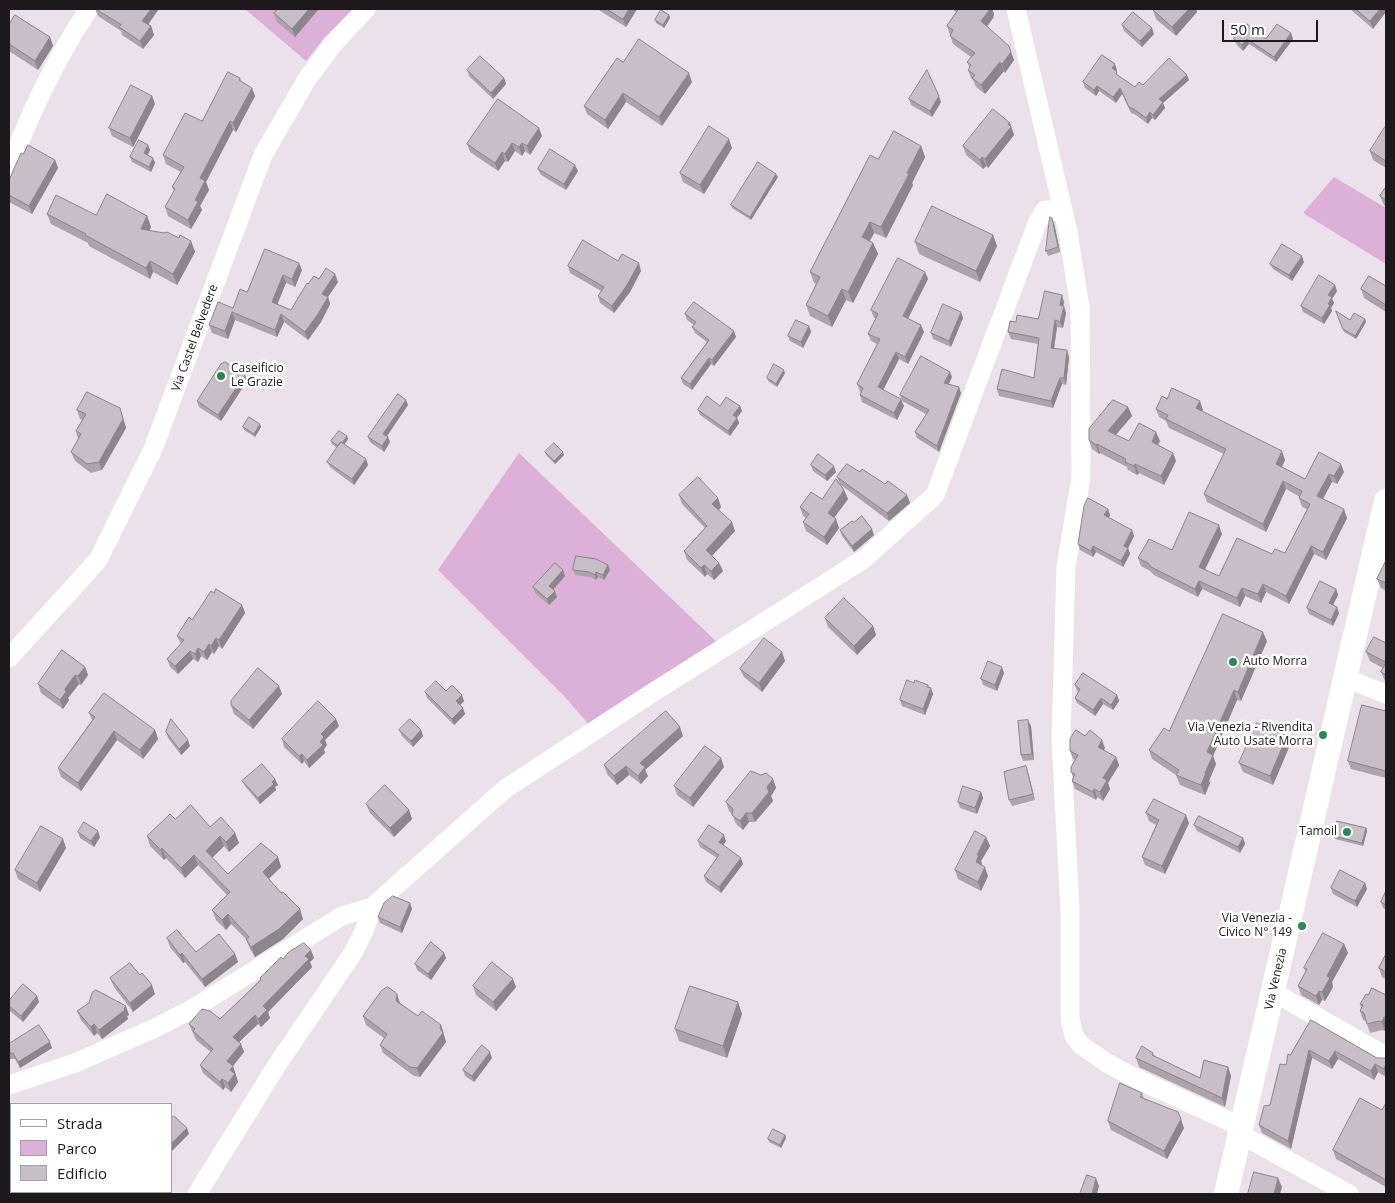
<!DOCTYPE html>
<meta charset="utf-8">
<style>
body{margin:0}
#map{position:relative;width:1395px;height:1203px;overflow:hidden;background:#ebe1ea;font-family:"Open Sans",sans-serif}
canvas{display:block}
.frame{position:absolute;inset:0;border:10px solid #1c181c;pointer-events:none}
.legend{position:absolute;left:10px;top:1103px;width:162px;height:90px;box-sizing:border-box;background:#fff;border:1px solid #a4a3a4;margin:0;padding:6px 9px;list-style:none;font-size:15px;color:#1c181c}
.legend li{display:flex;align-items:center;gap:10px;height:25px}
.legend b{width:25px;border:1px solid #a4a3a4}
.scale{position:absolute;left:1222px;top:20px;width:96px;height:22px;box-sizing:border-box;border:2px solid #1c181c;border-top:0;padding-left:6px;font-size:15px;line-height:18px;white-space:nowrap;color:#1c181c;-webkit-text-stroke:4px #fff;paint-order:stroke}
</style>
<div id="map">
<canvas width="1395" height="1203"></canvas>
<div class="frame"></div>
<ul class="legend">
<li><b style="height:6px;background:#fff"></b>Strada</li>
<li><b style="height:14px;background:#dcb1d8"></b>Parco</li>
<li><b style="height:14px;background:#c8bec7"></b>Edificio</li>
</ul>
<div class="scale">50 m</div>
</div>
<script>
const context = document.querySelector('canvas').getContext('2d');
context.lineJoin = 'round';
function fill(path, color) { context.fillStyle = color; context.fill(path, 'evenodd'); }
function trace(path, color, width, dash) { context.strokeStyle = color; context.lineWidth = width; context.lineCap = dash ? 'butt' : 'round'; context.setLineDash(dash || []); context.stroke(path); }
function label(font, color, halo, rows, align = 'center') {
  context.font = font + ' "Open Sans",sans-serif'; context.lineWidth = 5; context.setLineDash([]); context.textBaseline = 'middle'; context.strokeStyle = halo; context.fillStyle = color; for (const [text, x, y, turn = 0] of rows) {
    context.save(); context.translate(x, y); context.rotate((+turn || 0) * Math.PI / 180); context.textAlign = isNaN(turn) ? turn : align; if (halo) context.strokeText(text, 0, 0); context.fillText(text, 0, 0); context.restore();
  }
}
const green = new Path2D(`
 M245,9h105l2,1 -28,28 -18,23z
 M1334,177l52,31v56l-83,-51z
 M519,453l202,193 -129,82 -28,-32 -126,-126z
 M9,1125l2,2v65h82l3,2h-87z`);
const minor = new Path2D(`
 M1016,9l52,223 12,76 1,169 -15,90 -5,172 9,171v109l4,17 7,9 26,18 30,16 105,48
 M9,168c22,-56 46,-109 80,-159
 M9,658l89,-98 55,-111 110,-294 44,-76 27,-36 32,-34
 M1345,678l41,16
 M1273,992l113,64
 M9,1085l66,-22 80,-35 37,-19 150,-93 30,-9 133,-118 147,-96 212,-134 71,-64 103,-274 7,-11h7l12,5
 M1240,1134l109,60
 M197,1194l80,-129 76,-112 11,-22 8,-24`);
const major = new Path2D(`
 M1226,1194l160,-693`);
const wall = new Path2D(`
 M95,9h30l26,17 3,9 -11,14 -21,-14 -1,-4 -23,-15z
 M278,9h40v1l-23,27 -18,-15 -3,-9z
 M597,9h40l-11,18z
 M952,9h40l2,5 -1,4 -6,9 27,33 -9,13 -1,-2 -19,23 -9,-7 -3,-7 -2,-2 -3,-8 2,-2 -3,-6 4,-5 -18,-13 -6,-18 9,-14z
 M1154,9h42l1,3 -21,24 -20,-17 -3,-9z
 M1350,9h36l-13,20z
 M669,15l1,3 -6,10 -8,-5 -1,-3z
 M9,25l41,12 3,9 -15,24 -29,-19z
 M1122,25l32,9 -12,13 -18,-16z
 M1291,33l2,6 -17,23 -27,-18 -6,7 -7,-7 -2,-5h32z
 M623,62l69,20 -30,44 -36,-24 -18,27 -21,-15 -3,-8z
 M467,70l37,8 2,6 -13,15 -24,-23z
 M1117,70l-1,1 2,5 17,11 8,-2 46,-5 -26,23 2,5 -10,12 -3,-2 -4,6 -12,-9 -5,-2 -9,-19 -6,9 -17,-12 -3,5 -11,-8 -2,-6z
 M240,78l2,4 13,14 -19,36 -3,-2 -27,52 3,8 -9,16 2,4 -11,19 -23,-13 -3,-9 9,-16 -2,-4 9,-15 -15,-8 -3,-9 39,-34z
 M152,96l3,8 -22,43 -21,-11 -3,-8z
 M909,99l32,3 -9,15 -21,-12z
 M1010,123l4,12 -26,33 -2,-2 -3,3 -17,-14 -3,-9z
 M1386,128v40l-13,-8 -3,-9z
 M542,136l-12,19 -5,-4 -3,5 -7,-5 -7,11 -3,-1 -7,10 -28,-19 -3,-8z
 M148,145l2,5 -2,5 5,3 2,5 -4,9 -19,-10 -2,-5z
 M921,146l4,11 -13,26 1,2 -27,53 -12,-5 -4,8 3,2 5,11 -25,49 -7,-3 -14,27 -22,-11 -4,-11 10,-21 -2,-1 -4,-11 68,-113z
 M732,148l-28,46 -21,-12 -3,-9z
 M23,154l32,6 3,8 -26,46 -23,-12v-22z
 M538,169l40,2 -12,19 -25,-15z
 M778,177l-27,43 -19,-12 -1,-3z
 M1386,187v20l-2,-2 -4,-9z
 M47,214l100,2 4,11 -2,4 42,10 4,11 -18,33 -24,-13 -3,7 -61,-33 -1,-3 -37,-19z
 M1054,223l6,29 -12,4 -2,-5z
 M993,235l4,11 -17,36 -61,-28 -4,-12z
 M265,249l37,21 -7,17 -9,-4 -9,21 14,6 17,-26 11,-5 19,3 -10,15 2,7 -9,18 -13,18 -24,-18 -7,15 -42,-17 -7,19 -16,-6 -3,-8 24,-17 14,-16z
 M618,261l23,10 -11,21 -16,21 -14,-10 -2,-7 3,-5 -31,-18 -2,-7z
 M1304,262l-12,19 -19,-12 -3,-5z
 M925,272l3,7 -20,40 13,6 3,7 -16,32 -9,-5 -16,31 21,16 -7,14 -35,-18 -2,-7 1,-3h-1l-3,-8 20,-40 -6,-3 -3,-7 8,-16h-2l-3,-8z
 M1386,286v26l-22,-14 -3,-9z
 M1337,291l-5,8 2,4 -3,5 1,3 -8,13 -21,-12 -2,-6z
 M1064,302l-1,4 3,7 -3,15 -6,-1 -3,22 15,8 -3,28 -4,-1 -9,24 -54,-12 -2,-7 37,-11 4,-34 -27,-5 -3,-7 8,-10 22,-3z
 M1336,311l14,9 15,-1 1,3 -10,17 -12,-7z
 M685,314l49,17 2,6 -22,29 -3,-2 -19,26 -9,-6 -2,-6 26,-36 -12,-9 -3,-6 2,-2 -7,-5z
 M963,318l-12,29 -18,-8 -2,-6z
 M809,326l2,6 -8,16 -13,-7 -2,-5z
 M785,373l-8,14 -9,-6 -1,-3z
 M952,377l-3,7 12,9 -22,59 -22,-14 -2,-6 11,-18 -24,-13 -2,-6z
 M247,381l-26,40 -22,-14 -2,-6z
 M1167,399l36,11 -1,1 83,49 -3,7 23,12 14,-27 25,20 -7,12 -5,-2 -9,17 24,19 -21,42 -12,-6 -25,50 -23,-12 -5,11 -16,-7 -5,11 -38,-18 -4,8 -44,-22 -4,-4 -9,-5 -3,-8 34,-8 50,-16 -17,36 14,6 53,-22 13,-1 22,-44 -5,-2 -3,-9 1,-1 -14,-8 -20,43 -59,-30 -3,-8 20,-40 -55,-26 -3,-7 -7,-4 -3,-8z
 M406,400l2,5 -21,31 3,6 -6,10 -14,-10 -2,-5z
 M720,406h20l2,5 -5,7 2,5 -9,13 -30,-21 -2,-5z
 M1128,407l4,9 -16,19 13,6h31l-2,4 15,8 3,8 -12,24 -25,-12 -2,2 -9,-5 -1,-3 -27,-14 -1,1 -7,-5 -3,-9z
 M77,410l46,7 3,11 -24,42 -11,3 -16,-12 -4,-9 7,-13 -2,-8 6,-11 -2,-1z
 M243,427h18l-6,10 -11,-7z
 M347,436l1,3 -4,6 22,14 2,6 -14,20 -24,-18 -3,-5 10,-14 -5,-4 -1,-3z
 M545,452l19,3 -9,9 -9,-9z
 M811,465l25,7 -9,9 -14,-10z
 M860,472l47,23 3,8 -21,18 -48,-36 3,5 4,9 -14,19 5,10 -12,17 -21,-14 -3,-9 3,-4 -3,-2 -3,-9 22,-8 18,-15 -3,-7z
 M679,495l39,3 3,9 -2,3 16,21 -23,25 7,7 4,8 -9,9 -7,-6 -2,3 -18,-17 -3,-9 21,-23 -23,-24z
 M1108,509l2,6 -1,3 23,12 2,6 -6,12 2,6 -7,13 -27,-15 -3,5 -13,-7 -2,-6z
 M854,522l20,13 -20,17 -12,-16 -2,-6z
 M1386,561v30l-5,-3 -4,-9z
 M573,570h37l-6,10 -6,-3 -2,3 -6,-3 -15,-2z
 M565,576l-12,14 4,7 -8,8 -14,-12 -2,-6z
 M1336,589l2,6 -5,10 6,8 -6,13 -24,-12 -2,-6z
 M214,593l28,12 3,8 -23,36 -3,-3 -5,8 -2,-2 -5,8 -6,-4 -3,6 -5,-3 -15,15 -8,-7 -3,-8 14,-15 -4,-8 15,-16z
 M825,618l48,8 3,9 -19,20 -29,-28z
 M1267,641l-26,60 -4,-1 -24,56 3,8 -7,17 1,2 -5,12 -25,-10 -4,-10 -24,-16 -3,-9z
 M1386,643v39l-1,-1 -4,-9 2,-4 -13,-7 -4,-9z
 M782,652l3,9 -23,31 -18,-15 -4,-8z
 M85,667l3,8 -7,10 -2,-1 -11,14 1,2 -6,9 -22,-16 -3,-9z
 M1004,673l-7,18 -14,-6 -2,-6z
 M914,683l14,2 5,9 -8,21 -23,-9 -2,-6z
 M1075,685l42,10 2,6 -6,9 -10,-6 -8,12 -18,-13 -2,-5 3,-6 -1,-1z
 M446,691l18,10 -4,4 5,9 -11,11 -27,-27 -2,-6z
 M282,694l-29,35 -19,-15 -3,-9z
 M1386,711v67l-35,-9 -3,-8z
 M89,713l66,17 3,9 -15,20 -26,-19 -36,51 -20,-14 -3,-9 34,-48z
 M339,726l-14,14 2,5 -3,4 1,4 -16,15 -5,-7 -2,3 -18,-17 -2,-8z
 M1031,726l3,34 -11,1 -2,-6z
 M399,730h22l2,6 -10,11 -11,-11z
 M166,732l24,14 -9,9 -13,-17z
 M683,736l-38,34 3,6 -7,8 -12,-9 -12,10 -10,-11 -3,-9z
 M1085,736l20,12 -1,2 12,7 3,8 -11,18 2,6 -7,12 -6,-4 -1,3 -21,-11 -3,-8 1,-4 -2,-5 4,-12 -2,-1 -3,-8z
 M1290,745l-17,40 -30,-13 -4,-9z
 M1026,766l9,34 -23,6 -3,-6z
 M724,767l-31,40 -16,-12 -3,-9z
 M773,779l3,9 -5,8 2,5 -18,21h-6l-6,8 -7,-6 -4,-10 -3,-3 -3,-9z
 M242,781l36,4 -3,2 1,3 -16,14 -15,-18z
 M981,792l2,6 -6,16 -17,-6 -2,-6z
 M366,804l43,6 3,9 -18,18 -24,-24z
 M1146,813l43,10 -24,51 -20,-9 -3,-8 14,-32 -7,-4z
 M175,819l60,14 4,10 -10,9 -5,-6 -12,12 16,16 50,-17 3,10 -12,12 34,40 -20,20 -28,18 -5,-8 -4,-10 -15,-15 -5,6 -10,-10 -4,-10 15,-15 -29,-30 -13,13 -19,-20 -2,2 -14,-14 -3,-10z
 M1194,825l49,13 2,6 -5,9 -43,-22z
 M1366,828l1,3 -4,15 -28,-7 -2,-3z
 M78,832l22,5 -6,10 -14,-9z
 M986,837l4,9 -9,15 1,3v2l6,10 -7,15 -23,-12 -3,-9z
 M63,839l3,9 -26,44 -22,-13 -3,-9z
 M698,841h28l-3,4 20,19 -22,29 -15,-11 -2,-6 13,-18 -17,-11z
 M1365,883l2,6 -10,18 -24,-13 -2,-6z
 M1386,891v19l-3,-2 -2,-6z
 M410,903l2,6 -10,24 -22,-10 -2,-6z
 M167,938l29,14 39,2 3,8 -33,25 -20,-25 -2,1 -13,-16z
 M1344,944l4,9 -16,29 1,5 -8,14 -3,-1 -3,5 -18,-10 -3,-9 8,-14 -2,-4z
 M444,953l2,5 -15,22 -14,-10 -2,-6z
 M1386,954v25l-4,-2 -3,-9z
 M314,958l-4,4 2,5 -44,45 2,6 -9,9 -3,-3 -19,18 5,10 -11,14 5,16 -7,10 -6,-5 -2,3 -20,-17 -3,-8 11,-13 -15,-12 -7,-16 31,-5 40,-39v-2l23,-19z
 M110,978l45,16 -22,18 -19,-25z
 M473,986l43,1 -20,24 -20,-16z
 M1368,995h18v34l-1,2 -3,-1 -12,3 -4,-12 -3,-1 -3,-9 1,-3 -1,-4z
 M37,996l2,6 -16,20 -14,-12v-9z
 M400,1003l18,13 23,9 3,9v1l2,7 -26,35 -6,-1 -31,-23 -3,-8 4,-7 -18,-13 -3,-9z
 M77,1011l52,4 -2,1 1,3 -26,20 -5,-6 -3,3 -13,-16z
 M742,1014l-15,44 -48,-17 -4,-12z
 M1311,1020l66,38h9v19l-8,-5 -4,8 -36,-21 -6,10 -20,-11 -21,91 -29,-16 -3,-8 11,-20 20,-50z
 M9,1044l43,4 -32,20 -5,-9h-5l-1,-2z
 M1153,1053l2,4 45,21 28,-11 3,9 -6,31 -86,-40 -3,-9z
 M492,1058l-18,24 -9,-6 -2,-6z
 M1142,1093l2,6 40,29 -17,31 -56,-29 -3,-9z
 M1386,1103v84l-50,-28 -3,-9 49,-40z
 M785,1135l1,3 -5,10 -12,-6 -1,-3z`);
const shadedWall = new Path2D(`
 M151,9h8l-14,20 -3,-8z
 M309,9h9v1l-23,27 -3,-8z
 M629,9h8l-11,18 -3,-8z
 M990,9h2l2,5 -1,4 -9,12 -3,-9z
 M1189,9h7l1,3 -21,24 -4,-9z
 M1380,9h6v3l-13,17 -3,-8z
 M669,15l1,3 -6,10 -1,-3z
 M151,26l3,9 -11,14 -3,-8z
 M1152,28l2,6 -12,13 -2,-6z
 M1291,33l2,6 -17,23 -2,-5z
 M50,37l3,9 -15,24 -3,-9z
 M1247,39l2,5 -6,7 -1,-6z
 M1011,52l3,8 -9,13 -3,-9z
 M1000,62l4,9 -19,23 -4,-9z
 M1115,64l2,6 -3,4 -2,-6z
 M689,73l3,9 -30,44 -3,-9z
 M1187,75l2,5 -26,23 2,5 -10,12 -2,-5 6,-16z
 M504,78l2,6 -13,15 -2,-6z
 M1097,86l2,5 -3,5 -2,-6z
 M252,88l3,8 -19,36 -3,-9z
 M1120,88l2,6 -6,9 -3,-6z
 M623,93l3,9 -18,27 -3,-9z
 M152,96l3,8 -22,43 -3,-9z
 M939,96l2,6 -9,15 -2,-6z
 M1150,112l2,6 -4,6 -2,-6z
 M230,121l3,9 -27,52 3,8 -9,16 2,4 -11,19 -3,-9 7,-20 5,-22z
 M1010,123l4,12 -26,33 -3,-9z
 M539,128l3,8 -12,19 -3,-9z
 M729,139l3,9 -28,46 -4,-9z
 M512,143l3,8 -7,11 -3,-8z
 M522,143l3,8 -3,5 -3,-9z
 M148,145l2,5 -4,8 -2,-5z
 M921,146l4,11 -13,26 1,2 -27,53 -5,-11 26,-54z
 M502,152l3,9 -7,10 -3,-8z
 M982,157l4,9 -3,3 -3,-9z
 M153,158l2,5 -4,9 -2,-5z
 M55,160l3,8 -26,46 -3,-8z
 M575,165l3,6 -12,19 -2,-6z
 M776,174l2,3 -27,43 -1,-3z
 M147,216l4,11 -7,13 -3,-11z
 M1052,218l2,5 6,29 -2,-5z
 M870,222l4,11 -8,15 -4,-11z
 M993,235l4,11 -17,36 -4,-11z
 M191,241l4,11 -18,33 -4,-11z
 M873,243l5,11 -25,49 -5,-11z
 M1302,256l2,6 -12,19 -3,-6z
 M150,261l3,11 -3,7 -4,-11z
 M299,263l3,7 -7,17 -3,-8z
 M639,263l2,8 -11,21 -16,21 -2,-7z
 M925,272l3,7 -23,45 -2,-8z
 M335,274l3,8 -10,15 2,7 -9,18 -13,18 -3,-8 17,-38z
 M283,275l3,8 -11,27 -3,-8z
 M1335,285l2,6 -5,8 2,4 -3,5 1,3 -8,13 -2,-6 6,-14v-9z
 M842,289l4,11 -14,27 -4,-11z
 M1062,295l2,7 -2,10 -2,-7z
 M1064,306l2,7 -3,15 -3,-6z
 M232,312l3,8 -7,19 -3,-8z
 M961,312l2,6 -12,29 -2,-6z
 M281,314l3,8 -7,15 -2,-7z
 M1365,319l1,3 -10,17 -1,-3z
 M1055,320l2,7 -4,28 -2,-7z
 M921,325l3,7 -16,32 -3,-7z
 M809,326l2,6 -8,16 -2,-6z
 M734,331l2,6 -22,29 -2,-6z
 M1067,350l2,7 -3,28 -2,-7z
 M896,352l3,7 -18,35 -3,-7z
 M709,358l2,6 -19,26 -2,-6z
 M784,370l1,3 -8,14 -1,-3z
 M950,372l2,5 -6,12 -2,-6z
 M245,375l2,6 -26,40 -3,-6z
 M1060,378l2,6 -9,24 -2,-7z
 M959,387l2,6 -22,59 -2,-6z
 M901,399l3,7 -7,14 -3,-7z
 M406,400l2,5 -23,34 -2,-5z
 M1200,401l3,9 -4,6 -3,-8z
 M740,406l2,5 -7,9 -2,-5z
 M1128,407l4,9 -21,24 -3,-9z
 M120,408l6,20 -24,42 -3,-8z
 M737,418l2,5 -9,13 -2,-5z
 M260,424l1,3 -6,10 -1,-3z
 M1156,432l4,9 -5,10 -3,-9z
 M347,436l1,3 -7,11 -1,-3z
 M388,437l2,5 -6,10 -2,-6z
 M1097,444l3,9 -1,1 -3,-9z
 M1282,451l3,9 -6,12 -3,-8z
 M563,452l1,3 -9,9 -1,-3z
 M1173,453l3,8 -12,24 -3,-9z
 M366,459l2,6 -14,20 -2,-6z
 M1135,464l4,9 -2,2 -3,-9z
 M1341,464l3,8 -7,12 -3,-8z
 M834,466l2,6 -9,9 -2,-6z
 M1329,474l3,8 -12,22 -3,-8z
 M1283,481l3,8 -20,43 -3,-8z
 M844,490l4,9 -17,23 -3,-9z
 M907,495l3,8 -21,18 -2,-8z
 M718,498l3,9 -5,6 -4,-9z
 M1108,509l2,6 -3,6 -3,-6z
 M1344,509l3,9 -21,42 -3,-8z
 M836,519l3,9 -12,17 -3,-8z
 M732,522l3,9 -26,28 -3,-9z
 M1219,525l3,9 -20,41 -3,-8z
 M872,529l2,6 -20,17 -2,-6z
 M1132,530l2,6 -6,12 2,6 -7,13 -2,-6 3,-15z
 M1093,546l3,6 -3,5 -2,-6z
 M1311,546l3,8 -25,50 -3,-8z
 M719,563l4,8 -9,9 -3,-9z
 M608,565l2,5 -6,10 -1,-5z
 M704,565l3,9 -2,3 -4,-9z
 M563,570l2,6 -14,16 -2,-6z
 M596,572l2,5 -2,3 -1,-5z
 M1199,581l3,8 -4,8 -3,-8z
 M1263,584l3,8 -5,11 -3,-9z
 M1242,588l3,8 -5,11 -3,-9z
 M1336,589l2,6 -7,14 -2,-6z
 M555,591l2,6 -8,8 -2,-6z
 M242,605l3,8 -23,36 -3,-9z
 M1337,607l2,6 -6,13 -2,-6z
 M873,626l3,9 -19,20 -3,-9z
 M1263,632l4,9 -26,60 -3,-9z
 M216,638l3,8 -5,8 -3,-8z
 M209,644l3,8 -5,8 -3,-8z
 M198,648l3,8 -3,6 -3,-8z
 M190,651l3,8 -15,15 -3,-8z
 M782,652l3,9 -23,31 -3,-9z
 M85,667l3,8 -7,10 -3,-9z
 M1002,667l2,6 -7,18 -2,-6z
 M75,675l4,9 -11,14 1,2 -6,9 -3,-9 5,-11z
 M279,686l3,8 -29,35 -4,-9z
 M931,688l2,6 -8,21 -2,-6z
 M1234,690l3,10 -24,56 3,8 -7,17 1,2 -5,12 -4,-10 4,-12 2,-21z
 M462,695l2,6 -6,6 -2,-6z
 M1117,695l2,6 -6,9 -2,-5z
 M1101,698l2,6 -8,12 -2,-6z
 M463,708l2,6 -11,11 -2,-6z
 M336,719l3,7 -14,14 2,5 -3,4 1,4 -16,15 -2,-8 13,-18 1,-8z
 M1028,720l3,6 3,34 -2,-6z
 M680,727l3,9 -38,34 3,6 -7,8 -3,-8 2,-13z
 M155,730l3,9 -15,20 -3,-9z
 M421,730l2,6 -10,11 -2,-6z
 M114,731l3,9 -36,51 -3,-8z
 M1287,736l3,9 -17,40 -3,-9z
 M188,740l2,6 -9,9 -2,-6z
 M1102,740l3,8 -4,7 -3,-8z
 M302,754l2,7 -2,3 -3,-8z
 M1116,757l3,8 -11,18 2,6 -7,12 -3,-9 3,-14z
 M721,758l3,9 -31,40 -3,-9z
 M626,766l3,9 -12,10 -3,-9z
 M1026,766l2,6 7,28 -2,-6z
 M275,779l3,6 -3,2 1,3 -16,14 -2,-6z
 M773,779l3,9 -5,8 2,5 -18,21 -3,-9 15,-26z
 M1094,789l3,8 -1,3 -3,-8z
 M981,792l2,6 -6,16 -2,-6z
 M409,810l3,9 -18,18 -4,-9z
 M746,813l3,9 -6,8 -3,-9z
 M1186,815l3,8 -24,51 -3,-8z
 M1366,828l1,3 -4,15 -1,-3z
 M98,831l2,6 -6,10 -3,-6z
 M235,833l4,10 -10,9 -3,-10z
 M724,835l2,6 -5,7 -2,-6z
 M220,836l4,10 -15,15 -3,-10z
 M986,837l4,9 -9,15 1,3 -3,7 -3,-9 1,-7z
 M1243,838l2,6 -5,9 -2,-6z
 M63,839l3,9 -26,44 -3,-9z
 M162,848l4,10 -2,2 -3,-10z
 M194,855l4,10 -13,13 -4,-10z
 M278,857l3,10 -15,14 -3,-9z
 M741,858l2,6 -22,29 -2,-6z
 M985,867l3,9 -7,15 -3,-9z
 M1365,883l2,6 -10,18 -2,-6z
 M410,903l2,6 -10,24 -2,-6z
 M300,909l3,10 -20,20 -28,18 -4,-10z
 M228,914l3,10 -5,6 -4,-10z
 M1344,944l4,9 -16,29 1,5 -8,14 -3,-9 5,-16z
 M311,950l3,8 -4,4 2,5 -44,45 2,6 -9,9 -3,-8 5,-13 42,-50z
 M182,953l3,9 -2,1 -3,-8z
 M444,953l2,5 -15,22 -3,-6z
 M235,954l3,8 -33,25 -3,-8z
 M513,979l3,8 -20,24 -3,-9z
 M152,985l3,9 -22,18 -3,-9z
 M1319,991l3,9 -3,5 -3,-9z
 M397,994l3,9 -1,6 -3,-8z
 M37,996l2,6 -16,20 -2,-6z
 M738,1002l4,12 -15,44 -4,-12z
 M126,1006l3,9 -2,1 1,3 -26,20 -3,-9z
 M255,1015l3,9 -22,21 -3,-8z
 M1384,1017l2,5v7l-1,2 -3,-9z
 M94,1024l3,9 -3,3 -3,-9z
 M441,1025l5,17 -26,35 -3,-9z
 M50,1042l2,6 -32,20 -2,-6z
 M241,1044l3,8 -14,18 -3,-9z
 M1309,1050l3,8 -21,91 -3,-8z
 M1335,1051l3,8 -6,10 -3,-8z
 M490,1052l2,6 -18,24 -2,-6z
 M1375,1064l3,8 -4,8 -3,-9z
 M1386,1064v12l-2,-7z
 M233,1066l5,16 -7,10 -3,-9 2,-13z
 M1228,1067l3,9 -6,31 -3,-9z
 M222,1079l3,8 -2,3 -3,-8z
 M1181,1119l3,9 -17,31 -3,-8z
 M187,1128l2,6 -17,17 -1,-7z
 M785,1135l1,3 -5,10 -1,-3z
 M1096,1178l3,8 -2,8h-5z
 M1278,1178l4,9 -2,7h-6z`);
const building = new Path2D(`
 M96,9h29l2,1 1,-1h23l-9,12 9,5 -11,15 -21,-14 2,-2z
 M278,9h31l-17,20 -18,-16z
 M607,9h22l-6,10z
 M959,9h31l-9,12 28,25 2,6 -9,12 -2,-2 -19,23 -9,-7 3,-3 -7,-5 3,-5 -4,-3 8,-9 -25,-17 3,-6 -6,-4z
 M1154,9h35l-17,18 -19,-17z
 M1356,9h24l-10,12z
 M661,10l8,5 -6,10 -8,-5z
 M1133,12l19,16 -12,13 -18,-16z
 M15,15l35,22 -15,24 -26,-17v-19z
 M1247,24l19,15 11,-15 14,9 -17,24 -27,-18 -5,6 -8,-6z
 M639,39l50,34 -30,44 -36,-24 -18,27 -21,-14 33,-48 6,4z
 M1102,55l13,9 -3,4 5,4 -1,2 19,13 4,-5 4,3 26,-27 18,17 -28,24 4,3 -10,13 -3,-3 -4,6 -12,-9 -5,-2 -9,-19 -7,9 -16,-11 -3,4 -11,-8z
 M480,56l24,22 -13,15 -24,-23z
 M927,70l12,26 -9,15 -21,-12z
 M228,72l12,6 -1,2 13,8 -19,35 -3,-2 -30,57 5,3 -10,19 3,2 -10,18 -23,-13 10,-18 -3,-2 12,-20 -21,-12 22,-42 17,8z
 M131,85l21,11 -22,42 -21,-10z
 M498,99l41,29 -12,18 -5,-3 -3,4 -7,-4 -7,11 -3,-2 -7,11 -28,-19z
 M993,109l17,14 -2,1 3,3 -26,32 -3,-2 -2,3 -17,-14z
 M709,126l20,13 -29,46 -20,-12z
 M1385,127l1,1v33l-16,-10z
 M894,131l27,15 -14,27 2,1 -28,53 -11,-5 -8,15 11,6 -25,49 -6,-3 -14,27 -22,-11 14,-28 -10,-5 60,-117 8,4z
 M139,140l9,5 -4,8 9,5 -4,9 -19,-10z
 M28,145l27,15 -26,46 -20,-11v-15l12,-27 2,1z
 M550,149l25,16 -11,19 -26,-15z
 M758,162l18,12 -26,43 -19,-12z
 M1386,187v13l-6,-4z
 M107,194l40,22 -6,13 23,4 3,-1 12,6 1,-3 11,6 -18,33 -23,-13 -4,7 -61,-33 1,-1 -39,-20 9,-19 40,20z
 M932,206l61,29 -17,36 -61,-29z
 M1050,217l2,1 6,29 -12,4z
 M583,240l35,21 4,-7 17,9 -12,22 -15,21 -14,-10 6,-9 -36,-21z
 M1282,244l20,12 -13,19 -19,-11z
 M265,249l34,14 -7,16 -9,-4 -11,27 19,8 16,-27 1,1 6,-8 5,3 7,-11 9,6 -13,20 6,3 -10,17 -13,18 -24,-18 -6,16 -43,-18 -7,19 -16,-6 9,-23 15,6 7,-19 7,3z
 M898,258l27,14 -22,44 18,9 -16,32 -9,-5 -18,35 23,12 -7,14 -34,-18 3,-7 -6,-4 23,-45 -12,-5 10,-20 -7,-4z
 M1319,275l16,10 -7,10 4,2 -4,7 2,1 -8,13 -21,-12z
 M1369,276l17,10v19l-25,-16z
 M1045,291l17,4 -2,10 4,1 -4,16 -5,-2 -4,28 16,2 -3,28h-4l-9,23 -54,-12 5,-20 32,9 5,-40 -31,-6 2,-11 6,1 1,-7 21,4z
 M694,302l40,29 -22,29 -3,-2 -19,26 -9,-6 28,-38 -17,-13 4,-5 -11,-8z
 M943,304l18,8 -12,29 -18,-8z
 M1336,311l14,9 4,-7 11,6 -10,17 -12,-7z
 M796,320l13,6 -8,16 -13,-6z
 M921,356l29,16 -6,11 15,4 -22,59 -22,-14 14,-22 -29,-15z
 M225,362l20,13 -27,40 -21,-14 24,-37z
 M774,364l10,6 -8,14 -9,-6z
 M1172,388l28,13 -4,7 86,43 -6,13 29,15 14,-27 22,12 -7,12 -5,-2 -12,22 27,13 -21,43 -12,-6 -25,50 -23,-12 -5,10 -16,-6 -5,10 -38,-17 -4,8 -44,-22 -3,-4 -10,-5 11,-19 23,11 17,-38 30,13 -20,42 20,9 18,-38 35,16 3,-5 10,4 25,-49 -11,-6 3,-7 -19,-10 -20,43 -59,-30 22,-45 -60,-30 2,-4 -12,-6 6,-13 5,3z
 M87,392l33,16 3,11 -24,43 -12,2 -16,-12 10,-18 -5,-3 10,-17 -9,-4z
 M398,394l8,6 -23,34 5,3 -6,9 -14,-9z
 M707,396l13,10 6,-9 14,9 -7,9 4,3 -9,13 -30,-21z
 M1113,400l15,7 -20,24 21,10 10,-18 17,9 -4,10 21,11 -12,23 -26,-12 -1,2 -9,-4 1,-3 -29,-15 -1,1 -7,-5v-11z
 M249,417l11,7 -6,10 -11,-7z
 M339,431l8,5 -5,7 -1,-1 -3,4 -7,-5z
 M341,442l25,17 -14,20 -25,-17z
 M554,443l9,9 -9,9 -9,-9z
 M818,454l16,12 -9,9 -14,-10z
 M847,464l13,8 2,-3 23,15 3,-3 19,14 -20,18 -50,-36z
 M698,477l20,21 -6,6 20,18 -26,28 13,13 -8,8 -7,-6 -3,3 -17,-17 23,-25 -28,-31z
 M836,479l8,11 -16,23 8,6 -12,18 -21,-15 6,-8 -9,-7 11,-15 11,7z
 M1088,498l20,11 -4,6 28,15 -8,16 4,2 -7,13 -28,-15 -2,5 -13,-7 6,-38z
 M862,516l10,13 -20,17 -12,-16 12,-9 2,1z
 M576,556l20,3 12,6 -5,10 -7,-3 -1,3 -6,-3 -16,-2z
 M1386,561v22l-9,-4z
 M555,563l8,7 -14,16 6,5 -8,8 -14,-12z
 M1320,581l16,8 -7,14 8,4 -6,13 -24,-12z
 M216,589l26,16 -23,35 -3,-2 -5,8 -2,-2 -5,8 -6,-4 -3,6 -5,-3 -15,15 -8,-7 17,-19 -7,-4 12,-19 3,3 19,-29 3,2z
 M844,598l29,28 -19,20 -29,-28z
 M1223,614l40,18 -25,60 -4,-2 -27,62 6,3 -8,18h1l-5,12 -25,-10 3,-5 -30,-20 15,-22 5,3z
 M1374,637l12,6v19l-20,-10z
 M764,638l18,14 -23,31 -19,-14z
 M62,650l23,17 -7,9 -3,-1 -10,14 1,3 -6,8 -22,-16z
 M988,661l14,6 -7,18 -14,-6z
 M1386,663v12l-5,-3z
 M258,668l21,18 -30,34 -18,-15v-4z
 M1083,673l34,22 -6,10 -10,-7 -8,12 -18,-12 5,-9 -5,-4z
 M907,680l7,3 1,-3 13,5 -1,2 4,1 -8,21 -23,-9z
 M436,681l10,10 6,-6 10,10 -6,6 7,7 -11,11 -27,-27z
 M104,693l51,37 -15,20 -26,-19 -36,52 -20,-15 37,-51 -6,-4z
 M318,701l18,18 -15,15 3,3 -4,5 3,3 -16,15 -5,-6 -3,2 -17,-17z
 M1362,705l24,6v60l-38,-10z
 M666,711l14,16 -40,36 5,4 -7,9 -12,-10 -12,10 -10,-11z
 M171,719l17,21 -9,9 -13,-17z
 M410,719l11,11 -10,11 -12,-11z
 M1028,720l4,34 -11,1 -3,-34z
 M1257,723l30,13 -17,40 -31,-13z
 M1076,730l9,6 5,-6 12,10 -4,7 18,10 -13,21 4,2 -7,12 -6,-3 -1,3 -21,-11 3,-7 -4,-2v-5l7,-12 -8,-4v-12z
 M705,746l16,12 -31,40 -16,-12z
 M262,764l13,15 -3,3 2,2 -16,14 -16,-17z
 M1026,766l7,28 -24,6 -5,-28z
 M751,771l10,4 5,-2 7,6 -6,8 2,5 -17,21h-6l-6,8 -8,-6 1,-6 -7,-7z
 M385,785l24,25 -19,18 -24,-24z
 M963,786l18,6 -6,16 -17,-6z
 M1154,799l32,16 -24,51 -20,-9 17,-37 -13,-7z
 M191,805l19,22 11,-10 14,16 -9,9 -6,-6 -14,15 22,23 33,-31 17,14 -15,15 18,21 2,-1 17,17 -21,20 -28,18 -5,-8 3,-2 -21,-23 -6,6 -10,-10 18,-18 -36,-37 -13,13 -19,-20 -1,2 -14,-14 23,-22 5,5z
 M1199,816l44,22 -5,9 -44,-22z
 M1337,821l29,7 -4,15 -29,-7z
 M84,822l14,9 -7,10 -13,-9z
 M709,825l15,10 -5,7 22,16 -22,29 -15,-11 15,-21 -21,-14z
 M41,826l22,13 -26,44 -22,-13z
 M975,831l11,6 -9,18h2l-3,7 9,5 -7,15 -23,-12z
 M1340,870l25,13 -10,18 -24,-13z
 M1386,891v14l-5,-3z
 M393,896l17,7 -10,24 -22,-10 6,-14z
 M177,930l19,22 23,-18 16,20 -33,25 -20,-26 -2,2 -13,-17z
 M1323,933l21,11 -17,32 3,2 -8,14 -3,-1 -3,5 -18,-10 9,-17 -3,-1z
 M431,942l13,11 -16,21 -13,-10z
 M304,943l7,7 -6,6 4,3 -46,47 4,4 -9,9 -3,-4 -22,22 8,7 -14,17 6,5 -3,4 5,4 -7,9 -6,-4 -2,3 -20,-17 13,-16 -20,-18 2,-2 -6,-5 13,-15 8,2 10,8 41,-39 -1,-2 21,-21 2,2 6,-7z
 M1386,954v18l-7,-4z
 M492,962l21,17 -20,23 -20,-16z
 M130,963l10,12 2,-2 10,12 -22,18 -20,-25z
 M23,984l14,12 -16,20 -12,-10v-5z
 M690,986l48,16 -15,44 -48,-17z
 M388,987l9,7 -1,7 22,15 4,-5 19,14 -1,3 3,5 -26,35 -7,-1 -30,-22 7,-11 -24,-18 19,-26z
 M1372,988l14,7v23l-2,-1 -2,5 -3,-1 -12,3 -3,-11 -4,-2 3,-6 -3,-1 6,-10 2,1z
 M96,990l30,16 -2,2 1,2 -26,20 -5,-6 -3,3 -14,-16 12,-8 3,-10z
 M1311,1020l66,38h9v6l-2,5 -9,-5 -4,7 -36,-20 -6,10 -20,-11 -21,91 -29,-16 5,-19 6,-1 10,-41 6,1 2,-11 2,1z
 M39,1025l11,17 -32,20 -5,-9h-4v-9z
 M482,1045l8,7 -18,24 -9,-6z
 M1142,1046l11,7 -1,2 48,23 4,-18 24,7 -6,31 -86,-40z
 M1120,1083l22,10 -2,4 38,15 3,7 -17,32 -56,-30z
 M1360,1098l22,12 4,-7v77l-53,-30z
 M174,1116l13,12 -16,16v-25z
 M773,1129l12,6 -5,10 -12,-6z
 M1254,1172l24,6 -4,16h-26z
 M1087,1175l9,3 -4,16h-12z`);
const markers = [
 [221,376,5,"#2e8558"],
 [1233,662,5,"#2e8558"],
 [1323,735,5,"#2e8558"],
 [1347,832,5,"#2e8558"],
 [1302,926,5,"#2e8558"]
];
const streetNames = [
 ["Via Castel Belvedere",195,338,-70],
 ["Via Venezia",1276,979,-77]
];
const poiNames = [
 ["Caseificio",231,369,"left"],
 ["Le Grazie",231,383,"left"],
 ["Auto Morra",1243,662,"left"],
 ["Via Venezia - Rivendita",1313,728],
 ["Auto Usate Morra",1313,742],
 ["Tamoil",1337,832],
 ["Via Venezia -",1292,919],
 ["Civico N° 149",1292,933]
];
fill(green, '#dcb1d8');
trace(minor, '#fff', 19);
trace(major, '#fff', 24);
fill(wall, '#aca3ab');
fill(shadedWall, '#8c858b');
fill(building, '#c8bec7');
trace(building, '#8c858b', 1);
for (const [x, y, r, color] of markers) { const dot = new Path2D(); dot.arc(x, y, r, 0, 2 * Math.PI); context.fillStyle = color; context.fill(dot); trace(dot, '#fff', 2); }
label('12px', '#1c181c', '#fff', streetNames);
label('12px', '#1c181c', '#fff', poiNames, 'right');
</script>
